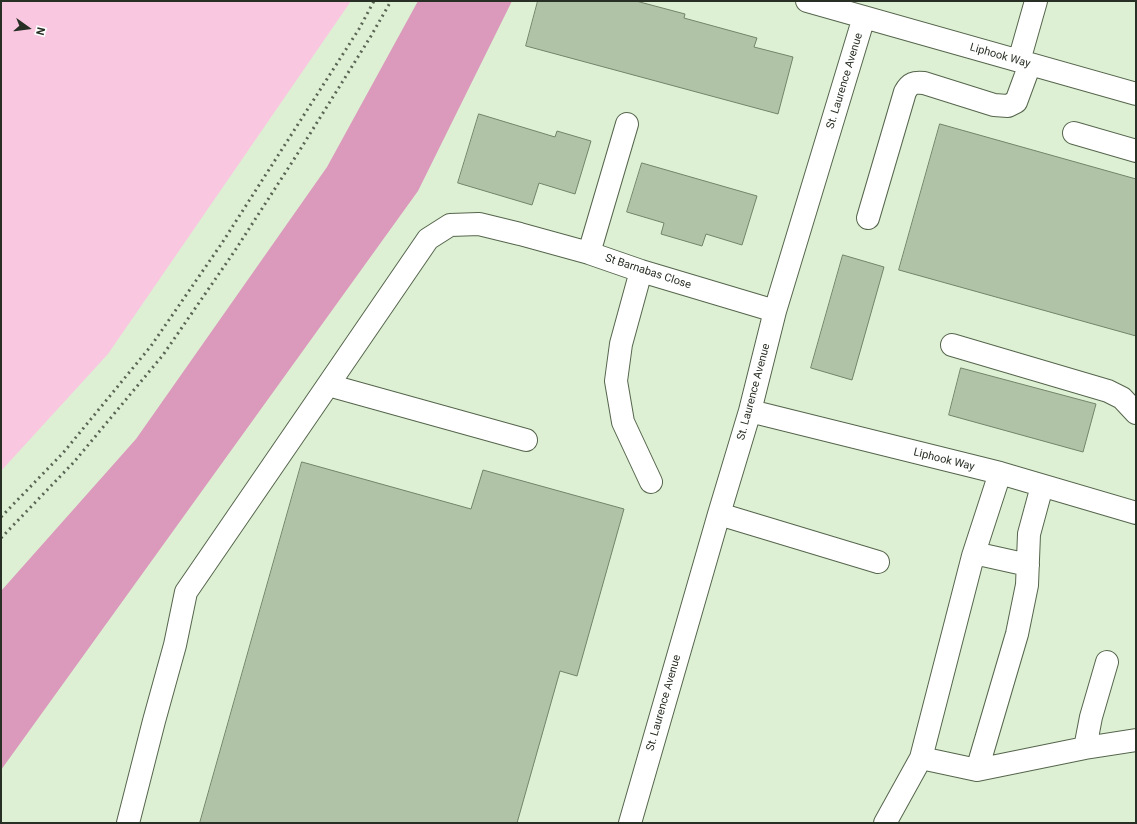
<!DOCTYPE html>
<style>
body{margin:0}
#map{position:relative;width:1137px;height:824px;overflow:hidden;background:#ddf0d3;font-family:Roboto,sans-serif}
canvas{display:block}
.frame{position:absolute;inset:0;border:2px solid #282f24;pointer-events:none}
.north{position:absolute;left:8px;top:8px;width:40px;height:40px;-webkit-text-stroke:3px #fff;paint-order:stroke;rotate:104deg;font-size:11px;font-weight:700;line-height:16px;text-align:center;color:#282f24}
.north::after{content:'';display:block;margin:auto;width:14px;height:18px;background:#282f24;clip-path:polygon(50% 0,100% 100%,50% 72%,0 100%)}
</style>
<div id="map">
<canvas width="1137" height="824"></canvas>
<div class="frame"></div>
<div class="north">N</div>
</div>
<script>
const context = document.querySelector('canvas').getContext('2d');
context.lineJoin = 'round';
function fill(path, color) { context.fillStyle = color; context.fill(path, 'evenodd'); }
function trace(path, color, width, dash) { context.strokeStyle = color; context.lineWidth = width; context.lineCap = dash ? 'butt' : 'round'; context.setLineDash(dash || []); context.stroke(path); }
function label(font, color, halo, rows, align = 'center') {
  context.font = font + ' Roboto,sans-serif'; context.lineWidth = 3.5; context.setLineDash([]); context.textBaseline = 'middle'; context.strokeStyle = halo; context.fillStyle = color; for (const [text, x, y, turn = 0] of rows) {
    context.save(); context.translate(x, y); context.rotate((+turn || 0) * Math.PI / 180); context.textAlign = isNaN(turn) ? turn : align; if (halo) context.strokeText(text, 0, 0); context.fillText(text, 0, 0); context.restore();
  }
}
const green = new Path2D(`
 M1,1h350l-243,353 -107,117z`);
const forest = new Path2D(`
 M418,1h94l-94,190 -417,579v-179l135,-152 191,-272z`);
const building = new Path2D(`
 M538,1h98l49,13 -1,4 73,20 -3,9 39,10 -15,57 -252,-68z
 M479,114l76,23 2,-6 34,10 -16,53 -36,-11 -7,22 -74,-22z
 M940,124l196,55v157l-237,-66z
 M642,163l115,33 -15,49 -36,-11 -4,12 -41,-12 3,-11 -37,-11z
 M843,255l41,12 -32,113 -41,-12z
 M961,368l135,36 -13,48 -134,-37z
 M302,462l169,47 12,-39 141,39 -47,167 -17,-5 -43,152h-317z`);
const minor = new Path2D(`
 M807,1l329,93
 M1019,61l17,-60
 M1074,133l62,18
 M868,218l37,-126c5,-9 9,-10 19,-9l70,22 14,1 8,-4 14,-38
 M589,253l38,-129
 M641,271l-20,73 -5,37 7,41 28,60
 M952,345l156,46 14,7 14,15
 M750,411l250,62 136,40
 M526,440l-198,-55 100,-146 22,-14 29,-1 41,10 69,19 52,18 134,40
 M719,514l159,48
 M974,553l54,12
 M1085,748l6,-31 16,-55
 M921,758l56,12 108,-22 51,-8
 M977,770l40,-136 10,-49 2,-51 13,-48
 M128,823l26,-102 21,-76 11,-53 142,-207
 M630,823l89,-309 31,-103 25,-100 89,-294
 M885,823l36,-65 52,-202 27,-83`);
const rail = new Path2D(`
 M1,517l62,-64 88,-107 71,-103 137,-214 15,-28
 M1,538l73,-76 89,-107 71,-103 64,-99 73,-117 20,-35`);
const streetNames = [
 ["Liphook Way",1000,56,16],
 ["St. Laurence Avenue",845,81,-73],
 ["St Barnabas Close",648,272,18],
 ["St. Laurence Avenue",754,392,-75],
 ["Liphook Way",944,460,14],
 ["St. Laurence Avenue",664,703,-74]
];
fill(green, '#fac7e1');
fill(forest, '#db99bc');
fill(building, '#b0c3a7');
trace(building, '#728369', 1);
trace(minor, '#55654c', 24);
trace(minor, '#fff', 22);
trace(rail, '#5a6555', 3, [2, 4]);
label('11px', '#282f24', '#fff', streetNames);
</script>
